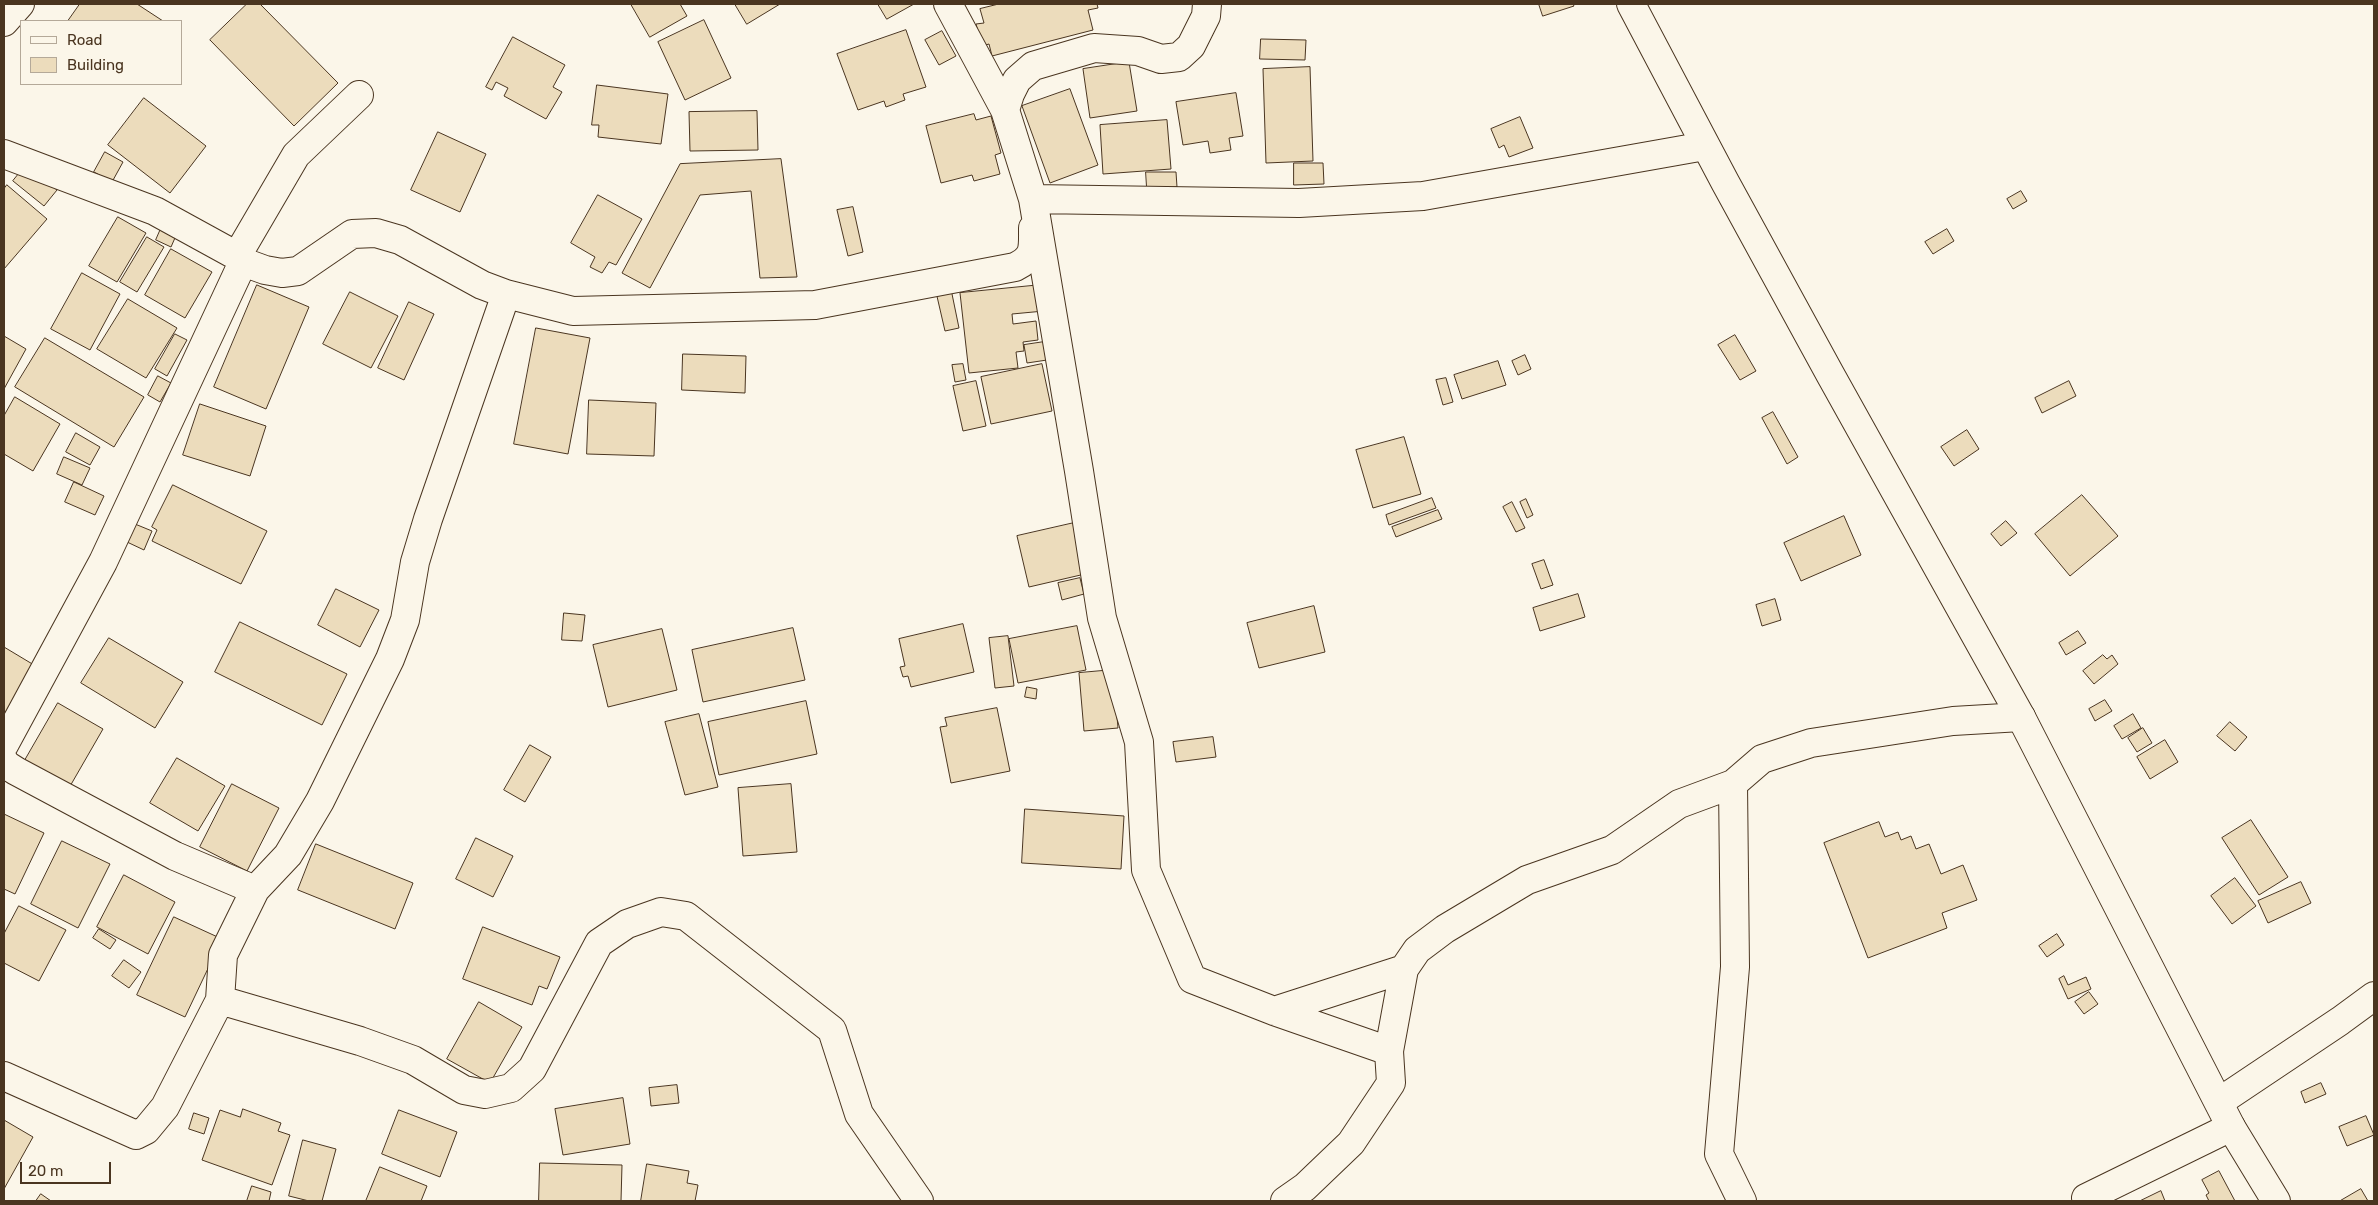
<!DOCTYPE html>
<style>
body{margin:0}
#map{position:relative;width:2378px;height:1205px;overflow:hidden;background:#fbf6e9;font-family:Rubik,sans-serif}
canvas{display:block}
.frame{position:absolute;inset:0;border:5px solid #4a3520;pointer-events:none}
.legend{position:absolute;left:20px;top:20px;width:162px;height:65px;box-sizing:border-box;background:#fbf6e9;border:1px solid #b4a999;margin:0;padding:6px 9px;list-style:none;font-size:15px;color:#4a3520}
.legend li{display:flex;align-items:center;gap:10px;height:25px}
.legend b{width:25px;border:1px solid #b4a999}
.scale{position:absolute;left:20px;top:1162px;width:91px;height:22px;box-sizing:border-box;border:2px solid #4a3520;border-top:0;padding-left:6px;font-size:15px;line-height:18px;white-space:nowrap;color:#4a3520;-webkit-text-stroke:4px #fbf6e9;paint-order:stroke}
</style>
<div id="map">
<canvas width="2378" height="1205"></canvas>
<div class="frame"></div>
<ul class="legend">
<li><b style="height:6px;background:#fbf6e9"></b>Road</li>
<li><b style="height:14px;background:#ecdcbc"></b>Building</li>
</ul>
<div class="scale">20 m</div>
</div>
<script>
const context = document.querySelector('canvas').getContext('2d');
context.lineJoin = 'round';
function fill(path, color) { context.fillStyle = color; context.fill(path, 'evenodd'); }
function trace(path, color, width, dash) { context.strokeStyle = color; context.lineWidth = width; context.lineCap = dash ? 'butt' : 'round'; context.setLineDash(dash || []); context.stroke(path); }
const building = new Path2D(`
 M80,4h57l26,17h-95z
 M247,4h13l78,79 -44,43 -84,-86z
 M631,4h49l7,12 -37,21z
 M735,4h45l-33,20z
 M878,4h36l-27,15z
 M999,4h98l1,4 -10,2 5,20 -101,26 -3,-12 -7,2 -6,-22 8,-1 -4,-14z
 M1539,4h34l1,2 -31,10z
 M704,20l27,58 -46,22 -27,-58z
 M906,30l20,57 -23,7 2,6 -19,7 -2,-6 -26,9 -21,-56z
 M942,31l14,25 -17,9 -14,-25z
 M513,37l52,28 -12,22 9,5 -16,27 -42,-23 4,-8 -12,-6 -4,8 -6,-3z
 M1261,39l45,1 -1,20 -45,-1z
 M1129,62l8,49 -47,7 -7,-49z
 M1310,67l3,94 -47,2 -3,-94z
 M597,85l71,9 -7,50 -63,-7 1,-12h-7z
 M1070,89l28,76 -48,18 -28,-77z
 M1236,93l7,43 -14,2 2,12 -21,3 -2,-12 -25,4 -7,-43z
 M144,98l62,48 -36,47 -62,-48z
 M757,111l1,39 -68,1 -1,-39z
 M974,114l2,6 15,-4 10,37 -6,2 5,19 -26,7 -2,-6 -31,8 -15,-57z
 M1520,117l13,31 -24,9 -5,-12 -5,3 -8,-19z
 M1167,120l4,49 -68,5 -3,-49z
 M438,132l48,22 -26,58 -49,-22z
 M105,152l18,10 -11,20 -18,-10z
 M781,159l16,118 -37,1 -9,-87 -51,4 -50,93 -28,-15 58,-109z
 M1294,163h29l1,21 -30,1z
 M26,165l31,25 -13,16 -31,-25z
 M1146,172h30l1,15 -30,1z
 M7,185l40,34 -43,50v-80z
 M2021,191l6,10 -14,8 -6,-10z
 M598,195l44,24 -26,46 -7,-3 -7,11 -12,-6 5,-10 -24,-14z
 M853,207l10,45 -15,4 -11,-46z
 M118,217l28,16 -29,49 -28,-16z
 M163,224l15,7 -7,16 -15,-7z
 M1947,229l7,12 -21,13 -8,-12z
 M147,237l17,10 -27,45 -17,-10z
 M171,249l41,23 -27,46 -40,-23z
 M82,273l38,21 -30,56 -39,-21z
 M257,285l52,22 -43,102 -52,-22z
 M1041,285l3,26 -32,3 1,10 23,-3 2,19 -15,2 1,9 -8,1 2,16 -49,5 -9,-80z
 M951,289l8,39 -14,3 -9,-39z
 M350,292l48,24 -27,52 -48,-24z
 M128,299l49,29 -31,50 -49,-29z
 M409,302l25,12 -30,66 -26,-12z
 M536,328l54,10 -22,116 -54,-10z
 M175,334l12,6 -20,36 -12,-7z
 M1735,335l21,36 -16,9 -22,-35z
 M4,336l22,13 -22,40z
 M45,338l99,59 -30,50 -99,-60z
 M1044,342l3,18 -20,3 -3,-18z
 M683,354l63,2 -1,37 -63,-3z
 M1525,355l6,14 -13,6 -6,-14z
 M1498,361l8,24 -44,14 -8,-24z
 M963,364l3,16 -11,2 -3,-17z
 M1042,364l10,47 -61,13 -10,-47z
 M158,376l13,7 -11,19 -12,-7z
 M1446,378l7,24 -10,3 -7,-25z
 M976,381l10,45 -23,5 -10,-45z
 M2069,381l7,15 -34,17 -7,-15z
 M15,397l45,27 -27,47 -29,-17v-38z
 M589,400l67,3 -2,53 -67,-2z
 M200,404l66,22 -16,50 -67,-21z
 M1773,412l25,45 -11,7 -25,-46z
 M1967,430l12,19 -25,17 -13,-19z
 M76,433l24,14 -10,18 -24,-13z
 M1404,437l17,57 -48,14 -17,-58z
 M64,457l26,11 -8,17 -25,-11z
 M74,482l30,14 -9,19 -30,-13z
 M173,485l94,46 -26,53 -89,-43 5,-11 -5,-3z
 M2082,495l36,41 -48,40 -35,-42z
 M1432,498l4,10 -47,17 -3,-10z
 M1526,499l7,16 -6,3 -7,-16z
 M1512,502l13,26 -9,4 -13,-25z
 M1438,510l4,9 -46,18 -4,-10z
 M1844,516l17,39 -60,26 -17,-38z
 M2006,521l11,12 -16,13 -10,-12z
 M1074,523l11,51 -56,13 -12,-51z
 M135,524l17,7 -8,19 -17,-8z
 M1544,560l9,25 -12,4 -9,-25z
 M1080,578l4,16 -22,6 -4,-17z
 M336,589l43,21 -19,37 -42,-22z
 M1578,594l7,23 -45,14 -7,-23z
 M1775,599l6,21 -19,6 -6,-21z
 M1314,606l11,46 -66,16 -12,-45z
 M564,613l21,2 -3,26 -20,-1z
 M240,622l107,52 -25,51 -107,-53z
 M963,624l11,48 -63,15 -3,-11 -5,1 -3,-10 5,-1 -6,-27z
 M1077,626l9,44 -68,13 -9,-44z
 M793,628l12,52 -102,22 -11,-52z
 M662,629l15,61 -69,17 -15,-62z
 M2078,631l8,12 -20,12 -7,-12z
 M1008,636l6,50 -19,2 -6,-50z
 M109,638l74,44 -28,46 -74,-45z
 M4,647l35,21 -35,62z
 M2103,655l4,4 5,-4 6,9 -24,20 -11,-13z
 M1113,670l5,58 -34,3 -5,-58z
 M1027,687l10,2 -1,10 -11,-2z
 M2105,700l7,11 -17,10 -6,-12z
 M806,701l11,53 -98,21 -11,-53z
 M58,703l45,26 -34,59 -45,-26z
 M997,708l13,63 -59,12 -11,-56 7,-1 -2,-8z
 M699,714l19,73 -33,8 -20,-73z
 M2133,714l8,14 -19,11 -8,-13z
 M2230,722l17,15 -12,14 -18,-15z
 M2143,728l9,15 -15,9 -9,-14z
 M1213,737l3,20 -40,5 -3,-20z
 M2165,740l13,22 -28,17 -13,-22z
 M530,745l21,12 -26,45 -21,-12z
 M177,758l48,28 -27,45 -48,-28z
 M232,784l47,24 -32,63 -47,-24z
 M791,784l6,68 -54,4 -5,-68z
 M1025,809l99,7 -3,53 -99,-6z
 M4,814l40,19 -29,61 -11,-5z
 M2251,820l37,57 -29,18 -37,-57z
 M1879,822l6,15 13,-5 3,8 10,-4 5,13 13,-5 12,30 22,-9 14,35 -35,13 5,15 -79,30 -44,-115z
 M476,838l37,18 -20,41 -37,-18z
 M62,841l48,23 -32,64 -47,-24z
 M316,844l97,39 -18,46 -97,-39z
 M124,875l51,27 -27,52 -51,-27z
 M2235,878l21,28 -24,18 -21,-28z
 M2301,882l10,21 -43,20 -10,-22z
 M19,906l47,24 -27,51 -35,-18v-29z
 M174,917l48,22 -37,78 -48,-22z
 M483,927l77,30 -13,32 -8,-3 -7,19 -69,-26z
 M99,929l17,11 -6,9 -17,-11z
 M2057,934l7,11 -17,12 -8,-11z
 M124,960l17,12 -12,16 -17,-12z
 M2064,976l4,9 18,-8 5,12 -23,10 -9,-20z
 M2089,992l9,12 -14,10 -9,-12z
 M479,1002l43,25 -32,56 -43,-24z
 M2321,1083l5,11 -21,9 -4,-11z
 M677,1085l2,18 -28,3 -2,-18z
 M623,1098l7,46 -67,11 -8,-46z
 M243,1109l38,14 -3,8 12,4 -18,50 -70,-25 18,-50 20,7z
 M399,1110l58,22 -17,45 -58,-23z
 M194,1113l15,5 -5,16 -15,-5z
 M2366,1116l8,19 -27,11 -8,-19z
 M4,1120l29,17 -29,52z
 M303,1140l33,9 -14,52h-13l-20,-5z
 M540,1163l82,2 -1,36h-82z
 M647,1164l42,7 -2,12 11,2 -3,16h-54z
 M380,1167l47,19 -6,15h-55z
 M2219,1171l16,30h-26l-3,-6 3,-2 -7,-13z
 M252,1186l19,6 -2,9h-22z
 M2361,1189l7,12h-28z
 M2161,1191l4,10h-25z
 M41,1194l10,7h-15z`);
const minor = new Path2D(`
 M948,4l57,106
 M1207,4l-1,12 -15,30 -12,11 -18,2 -23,-8 -44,-3 -61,18 -16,14 -7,14 -5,16 28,89 46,272 23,147 37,124 7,128 46,109 82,32 115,40
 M4,22l16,-18
 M4,154l151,57 82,45 6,6 -140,300 -99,183
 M1033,199l266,4 124,-7 282,-50
 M237,256l59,-101 63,-60
 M243,262l22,8 17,3 16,-2 54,-37 24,-1 24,7 82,45 24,9 67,17 242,-6 200,-38c20,-10 18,-18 18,-39
 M4,761l1,3 11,7 159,85 80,34 -32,65 -3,45 -55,107 -19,23 -10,5 -132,-59
 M1733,784l2,183 -16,187 23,47
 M255,890l33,-35 32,-54 70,-142 15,-39 10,-58 13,-43 78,-225
 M220,1000l140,41 53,19 51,30 21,4 26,-6 21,-19 67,-126 28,-19 34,-12 25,4 146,114 27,84 60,87
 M1274,1011l130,-42
 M2219,1102l121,-81 34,-25
 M2086,1198l145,-71
 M1285,1201l20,-14 46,-44 40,-60 -2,-32 15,-82 13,-19 28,-21 82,-49 85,-30 67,-46 54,-20 29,-25 49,-16 142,-22 68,-4`);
const major = new Path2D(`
 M1631,4l94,178 105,192 191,343 210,410 45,74`);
fill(building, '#ecdcbc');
trace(building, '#4a3520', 1);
trace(minor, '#4a3520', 30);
trace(major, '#4a3520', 30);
trace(minor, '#fbf6e9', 28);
trace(major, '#fbf6e9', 28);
</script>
